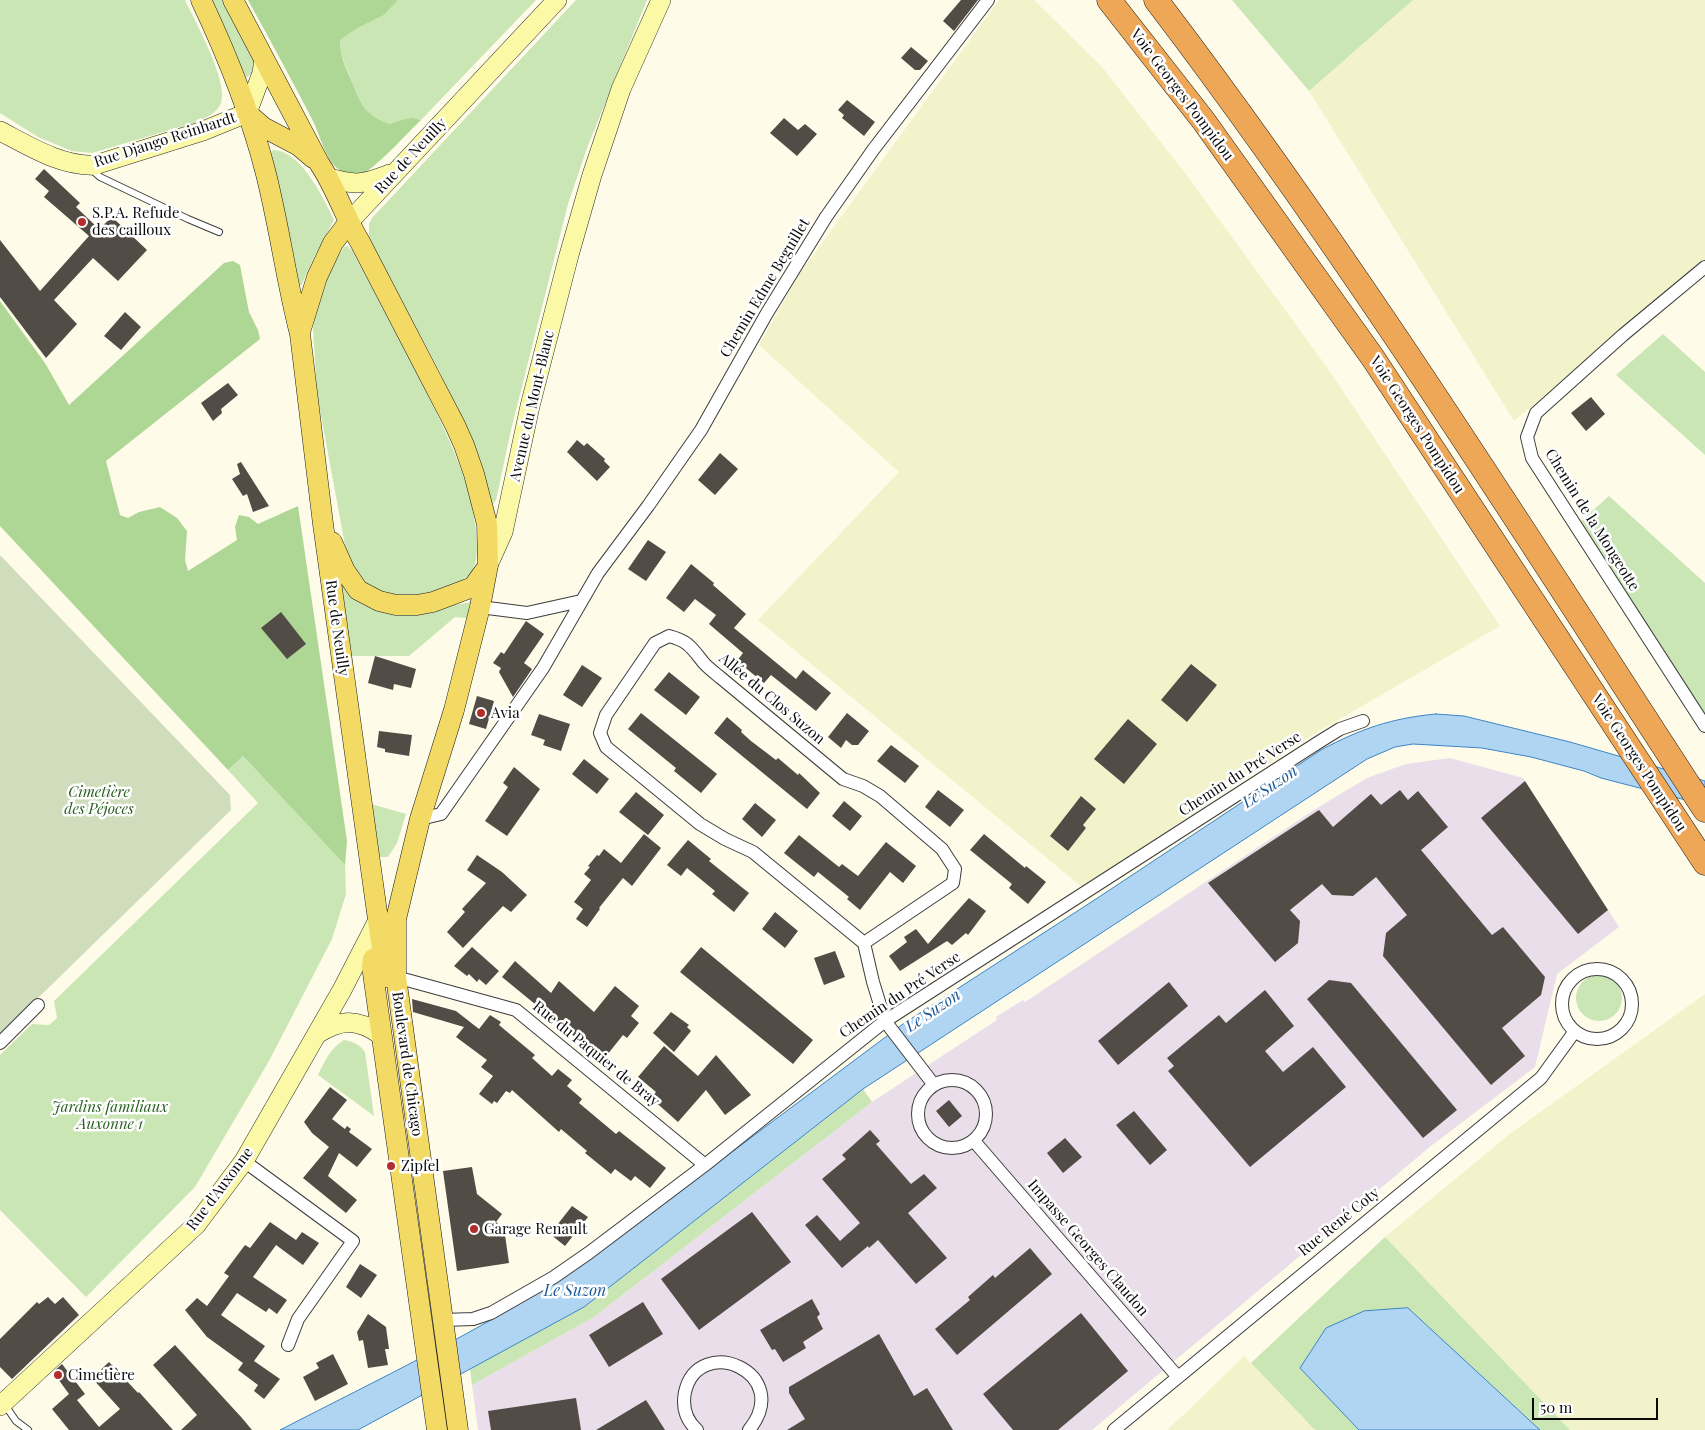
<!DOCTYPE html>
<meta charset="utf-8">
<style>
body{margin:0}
#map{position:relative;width:1705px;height:1430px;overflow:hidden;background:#fefbe9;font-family:"Playfair Display",serif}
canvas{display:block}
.scale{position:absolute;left:1532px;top:1398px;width:126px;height:22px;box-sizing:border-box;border:2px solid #0a0a0a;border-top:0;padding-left:6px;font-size:15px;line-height:18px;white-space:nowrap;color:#0a0a0a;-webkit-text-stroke:4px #fff;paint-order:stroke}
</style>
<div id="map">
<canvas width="1705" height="1430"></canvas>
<div class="scale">50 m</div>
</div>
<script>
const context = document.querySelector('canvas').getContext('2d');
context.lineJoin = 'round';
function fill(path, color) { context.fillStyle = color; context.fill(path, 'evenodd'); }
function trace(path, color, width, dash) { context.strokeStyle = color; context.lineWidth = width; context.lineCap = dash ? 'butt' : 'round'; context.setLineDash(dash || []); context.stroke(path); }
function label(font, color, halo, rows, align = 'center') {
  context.font = font + ' "Playfair Display",serif'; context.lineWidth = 5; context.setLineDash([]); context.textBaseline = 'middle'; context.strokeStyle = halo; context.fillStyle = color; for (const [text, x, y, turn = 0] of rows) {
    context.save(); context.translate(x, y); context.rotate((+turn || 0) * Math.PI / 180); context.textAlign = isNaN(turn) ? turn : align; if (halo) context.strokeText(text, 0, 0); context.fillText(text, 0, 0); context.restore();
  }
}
const industrial = new Path2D(`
 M1450,758l73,20 96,149 -62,47 -22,93 -104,79 -339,284h-614l-6,-45 122,-68 278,-215 125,-82 -1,-3 27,-17 2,2 292,-194 50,-30 39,-14z`);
const farmland = new Path2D(`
 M999,0h35l68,67 86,110 138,189 174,260 -181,105 -237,156 -324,-267 141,-148 -140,-127 39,-69z
 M1413,0h292v260l-191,161 -205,-330z
 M1705,994v436h-135l-185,-193 126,-104z
 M1244,1356l71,74h-148l26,-24z`);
const green = new Path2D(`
 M0,0h185c10,21 44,82 36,103 -4,10 -15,15 -24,19l-105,31 -20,-2 -34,-14 -38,-24z
 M212,0h12l30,55 -2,18 -6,5z
 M398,0h138l-115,120c-11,-5 -20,0 -31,4 -24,-8 -29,-19 -38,-42 -6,-17 -11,-22 -12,-42l16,-11 28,-14z
 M576,0h71l-60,148 -19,56 -57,226 -15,70 -4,5 -16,-55 -37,-80 -70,-131v-15l3,-6z
 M1232,0h181l-104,91z
 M273,150c28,0 51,49 61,70l-20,37 -13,29 -2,-2 -2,-5 -15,-80 -11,-44v-3z
 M347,246l5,4c27,51 55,102 80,154 22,45 44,92 45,143 0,7 -1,16 -4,22 -14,24 -62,30 -87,25 -6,-2 -18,-8 -23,-12 -8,-8 -15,-27 -18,-37l-28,-151 -4,-65 2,-15 5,-18 11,-27 13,-22z
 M1663,334l42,38v83l-89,-80z
 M1609,496l96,87v131l-125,-192z
 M341,581l75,30 56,-9 -5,16 -12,-1 -46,39h-58z
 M243,756l102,109 1,29 -14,45 -63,122 -74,126 -109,110 -86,-87v-155l32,-31 17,1 8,-7 -3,-17 204,-198 -30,-33z
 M371,804l35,10 -9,29 -9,14h-9z
 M1576 998a23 23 0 1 1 46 0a23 23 0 1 1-46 0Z
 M344,1040c10,2 15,4 21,12l9,64 -56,-41c7,-14 12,-27 26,-35z
 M863,1089l9,13 -278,215 -122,68 -2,-16 114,-62z
 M1385,1237l185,193h-30l-132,-122 -107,60 58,62h-44l-64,-67z`);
const forest = new Path2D(`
 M248,0h150l-14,15 -28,14 -16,11c1,20 5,25 12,42 9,23 14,34 38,42 11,-4 20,-9 31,-4 -11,10 -49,53 -62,55 -6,1 -17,-3 -22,-7 -12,-10 -17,-33 -24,-47 -21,-41 -43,-81 -65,-121z
 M233,261l7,4 9,47 9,18 2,9 -154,122 14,54 8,3 11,-6 21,-5 17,11 10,13 -2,29 3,11 49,-31 -2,-13 4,-12 10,2 9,7 40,-18 49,335 -2,24 -102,-109 -15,14 -228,-244v-225l45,62 24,42 155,-142z`);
const cemetery = new Path2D(`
 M0,555l230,240 1,15 -231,225z`);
const water = new Path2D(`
 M1436,714l28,2 106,26 135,39v24l-104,-27 -17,-7 -53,-14 -49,-9 -69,-4 -18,3 -28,12 -504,330 -279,218 -226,123h-78c99,-51 200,-99 294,-160l329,-246 193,-125 225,-149c39,-21 71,-32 115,-36z
 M1408,1308l132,122h-181l-59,-62 26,-40 38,-17z`);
const building = new Path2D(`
 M961,0h17l-24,31 -11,-10z
 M911,47l17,14 -8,9h-5l-14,-12z
 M847,100l28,22 -11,14 -22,-18 2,-3 -6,-5z
 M784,118l14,12 7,-6 12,10 -20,22 -27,-23z
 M44,169l36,34 -4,4 23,22 13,-12 35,33 -29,31 -25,-23 -39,42 23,24 -31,34 -46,-61v-57l40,51 49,-55 -45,-39 5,-6 -14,-12z
 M125,312l16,15 -20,23 -17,-14z
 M228,383l10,12 -17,14 1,4 -9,8 -12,-18z
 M1591,397l14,17 -19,17 -15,-18z
 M577,440l7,6 3,-3 18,16 -1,2 6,6 -13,14 -30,-29z
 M720,453l18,16 -23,26 -17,-15z
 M241,462l28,44 -16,6 -6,-18 -4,2 -11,-17 8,-5 -3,-10z
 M648,540l18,12 -20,29 -18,-12z
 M691,564l23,19 -1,2 33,29 -12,14 62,51 7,-9 28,23 -15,18 -45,-36 -7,8 -27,-22 6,-8 -34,-29 7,-9 -21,-16 -11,13 -18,-14z
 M281,612l25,32 -19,15 -26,-31z
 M526,621l18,13 -20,29 8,6 -19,28 -14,-25 2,-4 -8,-5 8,-11 3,2z
 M375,656l41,13 -5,19 -17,-4 -1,6 -25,-7z
 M1191,664l26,21 -30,37 -26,-22z
 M582,665l20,13 -20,29 -19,-12z
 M669,672l31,25 -14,18 -32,-25z
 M477,696l17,5 -8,28 -17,-5z
 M641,713l76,61 -16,19 -27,-22 2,-3 -48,-39z
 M847,713l22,18 -11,14h-6l-6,-5 -5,8 -13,-11z
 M539,714l31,10 -9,27 -18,-6 2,-5 -14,-5z
 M727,717l15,13 -1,2 10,9 25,19 2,-2 20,17 1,-2 21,20 -13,16 -93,-76z
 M1128,719l29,25 -33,40 -30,-25z
 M379,731l33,4 -3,21 -24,-4v-3l-8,-2z
 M891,745l28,21 -14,17 -28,-22z
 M584,759l25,20 -12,15 -25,-20z
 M514,767l26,22 -33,47 -22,-15 23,-34 -5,-4z
 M1525,781l83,129 -30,24 -97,-116z
 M938,790l26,20 -14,17 -25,-20z
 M1400,790l8,10 10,-9 30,36 -27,23 71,85 11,-8 42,50 -4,18 -39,33 23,28 -34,29 -108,-129 3,-23 21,-18 -31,-38 -23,19 -21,-1 -10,-11 -32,26 10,11 -2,22 -23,19 -67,-79 111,-73 14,17 38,-33 10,11z
 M636,792l28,23 -16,20 -29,-23z
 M1081,796l15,13 -13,16 3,3 -18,23 -18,-15z
 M844,801l18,15 -12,15 -18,-15z
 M755,803l21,17 -14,17 -20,-18z
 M644,834l17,14 -29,38 -9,-8 -24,30 1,1 -13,18 -11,-8 7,-10 -9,-7 17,-22 -7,-6 6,-7 -2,-1 9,-11 2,1 5,-7 17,14z
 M984,834l41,34 1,-2 20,16 -18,22 -19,-16 3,-4 -42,-34z
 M799,835l40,32 3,-3 16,12 28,-34 30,24 -13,17 -13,-11 -30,38 -13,-11 2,-2 -31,-25 -4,5 -30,-24z
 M688,840l23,19 -2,2 40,32 -15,19 -22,-18 3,-3 -28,-23 -6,8 -14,-11z
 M477,855l25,17 25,23 -16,17 -8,-6 -40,42 -16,-16 18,-20 -3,-3 24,-26 -19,-13z
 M969,898l17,13 -18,24 -2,-2 -14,12 -5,-4 -47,30 -11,-15 18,-14 -3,-5 12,-8 12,15z
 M775,912l23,19 -13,17 -23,-19z
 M472,947l27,24 -13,14 -7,-6 -2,3 -8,-8 -2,2 -13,-10z
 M701,947l112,93 -20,24 -113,-92z
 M835,951l10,26 -21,8 -10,-27z
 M515,961l36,32 8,-12 35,31 21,-26 24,20 -8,10 8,7 -12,15 -4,-3 -20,25 -101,-83z
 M1329,980l22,3 106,127 -34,28 -116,-139z
 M1169,982l19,24 -70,59 -20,-24z
 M1265,990l29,36 -29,25 18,21 30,-25 33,40 -96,80 -82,-96 6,-5 -7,-8 52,-43 7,8z
 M412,999l44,12 23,18 11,-14 11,7 -2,3 36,30 -3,3 20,18 6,-7 14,11 -5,6 15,13 -3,4 37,31 3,-3 47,37 -16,20 -15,-12 -4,5 -16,-12 -4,5 -26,-21 2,-2 -26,-22 -2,3 -47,-42 -2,3 -4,-2 -9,12 -3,-2 -2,3 -13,-10 14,-18 -12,-9 6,-7 -31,-23 8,-10 -51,-15z
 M671,1012l18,13 -2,2 4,4 -17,21 -21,-19z
 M664,1046l34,30 18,-21 35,40 -26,20 -19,-25 -28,32 -27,-24 5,-6 -18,-15z
 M330,1087l17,13 -15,19 13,10 2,-3 4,3 -2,3 23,17 -15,18 -18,-14 -11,23 29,24 -11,13 -43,-35 26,-31 -17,-14 -8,-11z
 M949,1100l13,16 -13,11 -13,-16z
 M1134,1111l33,39 -17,15 -34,-40z
 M870,1130l10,11 -4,3 35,40 13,-10 13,14 -29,25 39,45 -31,26 -38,-44 -9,8 -1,-2 -26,22 -37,-43 12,-10 23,26 20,-18 -38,-44 24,-20 -4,-4z
 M1065,1138l17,19 -19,16 -16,-20z
 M472,1167l5,27 25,20 -6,8 8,6 5,35 -52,8 -14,-100z
 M572,1206l16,11 -23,29 -15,-12z
 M752,1212l39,50 -92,68 -38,-51z
 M270,1222l26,18 6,-8 17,11 -16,22 -27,-20 -23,32 34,23 -10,14 -8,-6 -3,4 -29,-19 -16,22 44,31 -11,15 26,18 -16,20 -10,-8 4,-6 -20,-15 5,-7 -36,-26 -22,-27 12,-12 10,8 22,-30 -5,-3 21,-28 5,3z
 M1030,1248l22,26 -95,81 -22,-26 35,-29 -2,-3 25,-22 2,3z
 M360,1264l17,11 -16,23 -15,-11z
 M48,1297l7,7 8,-7 16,18 -67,64 -12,-12v-28l37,-37 2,2z
 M812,1299l8,15 -3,3 6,12 -20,13 3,6 -23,14 -8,-13 -3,1 -12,-20z
 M643,1302l20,32 -54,33 -20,-32z
 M1081,1313l47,58 -70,59h-45l-30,-36z
 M368,1314l18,13 3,22h-4l3,16 -20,3 -5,-28 -4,1 -2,-9z
 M879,1334l35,62 13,-8 26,42h-166l18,-11 -16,-26v-6z
 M175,1345l67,73 10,12h-71l16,-15 -44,-50z
 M333,1354l15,30 -33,17 -12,-24 16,-9 -3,-5z
 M109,1362l29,31 1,-1 34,38h-104l-17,-21 17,-15 -16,-22 9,-8 23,30 -8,6 22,27 21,-18 -28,-31z
 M576,1398l5,32h-90l-3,-19z
 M646,1400l19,30h-69z`);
const lane = new Path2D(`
 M91,169l9,8 88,42 31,13
 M5,1405l11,16 12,9`);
const street = new Path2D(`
 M1705,267l-82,68 -87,78 -9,24 5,21 173,268
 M480,607l47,6 54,-12
 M420,819l21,-5 102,-146 55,-95 50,-67 53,-76 66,-117 59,-96 47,-67 115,-150
 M864,943l89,-60 2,-14 -13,-20 -62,-53 -17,-10 -20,-7 -122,-101c-6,-5 -13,-10 -18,-16 -12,-15 -15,-21 -34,-26l-14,7 -49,72 -6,18 6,14 94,77 25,15 28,13 111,91 9,39 12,39 49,64
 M1562 1004a35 35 0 1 1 70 0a35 35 0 1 1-70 0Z
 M396,977l120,33 189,155
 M0,1043l38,-38
 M918 1114a34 34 0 1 1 68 0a34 34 0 1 1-68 0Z
 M974,1141l203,235
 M244,1161l109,80 -55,78 -10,26
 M443,1320l30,-1 18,-6 63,-36 36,-25 115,-87 180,-144 434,-279 21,-13 23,-8
 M697,1430c-11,-10 -15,-23 -12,-38 14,-60 110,-19 64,38
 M1114,1430l427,-352 34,-47`);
const secondary = new Path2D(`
 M0,131c29,15 62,36 95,34l108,-34 44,-18 15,-40 2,-14
 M329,178c30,8 33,6 61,-4
 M348,223l209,-223
 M488,565l15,-33 27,-126 39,-151 23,-80 29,-86 40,-89
 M317,1034c24,-15 40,-16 64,1
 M0,1406l196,-181 48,-64 98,-171 35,-68`);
const primary = new Path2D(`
 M201,0c26,55 49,112 64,170 14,54 21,110 35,164l23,190 63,453
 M233,0l86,163c17,25 25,53 41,79l95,183 9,20 10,29 13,50 1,41 -8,42 -26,103 -34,109 -24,100v58l62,453
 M247,113l16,14 36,19 14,12
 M300,332l17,-55 16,-34 15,-20
 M332,542l13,29 13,19 21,11 17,4h21l16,-3 40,-15 13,-18
 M373,959l-1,7 65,464`);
const highway = new Path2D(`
 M1109,0l94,120 170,238 332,505
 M1156,0c198,260 371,537 549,810`);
const markers = [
 [82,222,5,"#b32d2a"],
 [481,713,5,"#b32d2a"],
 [391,1166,5,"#b32d2a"],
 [474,1229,5,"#b32d2a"],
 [58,1375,5,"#b32d2a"]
];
const streetNames = [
 ["Voie Georges Pompidou",1182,95,53],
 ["Rue Django Reinhardt",165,140,-18],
 ["Rue de Neuilly",411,156,-47],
 ["Chemin Edme Beguillet",765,288,-59],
 ["Avenue du Mont-Blanc",532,406,-77],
 ["Voie Georges Pompidou",1417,425,57],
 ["Chemin de la Mongeotte",1592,520,58],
 ["Rue de Neuilly",337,628,82],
 ["Allée du Clos Suzon",772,699,40],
 ["Voie Georges Pompidou",1639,763,57],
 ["Chemin du Pré Verse",1240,774,-33],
 ["Chemin du Pré Verse",900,995,-34],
 ["Rue du Paquier de Bray",596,1054,39],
 ["Boulevard de Chicago",407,1064,82],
 ["Rue d'Auxonne",220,1189,-53],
 ["Rue René Coty",1339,1222,-39],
 ["Impasse Georges Claudon",1088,1248,49]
];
const poiNames = [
 ["S.P.A. Refude",92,213],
 ["des cailloux",92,230],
 ["Avia",491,713],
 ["Zipfel",401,1166],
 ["Garage Renault",484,1229],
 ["Cimetière",68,1375]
];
const parkNames = [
 ["Cimetière",99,792],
 ["des Péjoces",99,809],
 ["Jardins familiaux",110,1107],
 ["Auxonne 1",110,1124]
];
const waterNames = [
 ["Le Suzon",1270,787,-34],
 ["Le Suzon",933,1011,-34],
 ["Le Suzon",575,1291]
];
fill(industrial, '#e9dee9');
fill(farmland, '#f2f2cb');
fill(green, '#cbe6b5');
fill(forest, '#aed695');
fill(cemetery, '#d0ddbc');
fill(water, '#b0d5f3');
trace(water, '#3a85c7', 1);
fill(building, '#524c47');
trace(lane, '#3d3d3d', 8);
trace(street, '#3d3d3d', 14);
trace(secondary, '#2c2c2c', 20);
trace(primary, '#1b1b1b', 21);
trace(highway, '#1b1b1b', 25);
trace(lane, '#fff', 6);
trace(street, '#fff', 12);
trace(secondary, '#fbf8a6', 19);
trace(primary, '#f3da64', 20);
trace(highway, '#eea757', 24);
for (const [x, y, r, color] of markers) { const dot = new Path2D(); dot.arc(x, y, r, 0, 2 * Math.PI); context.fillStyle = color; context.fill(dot); trace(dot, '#fff', 2); }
label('15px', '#0a0a0a', '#fff', streetNames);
label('15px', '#0a0a0a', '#fff', poiNames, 'left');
label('italic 15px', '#275e1f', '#fff', parkNames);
label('italic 16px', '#1a5795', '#fff', waterNames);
</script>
